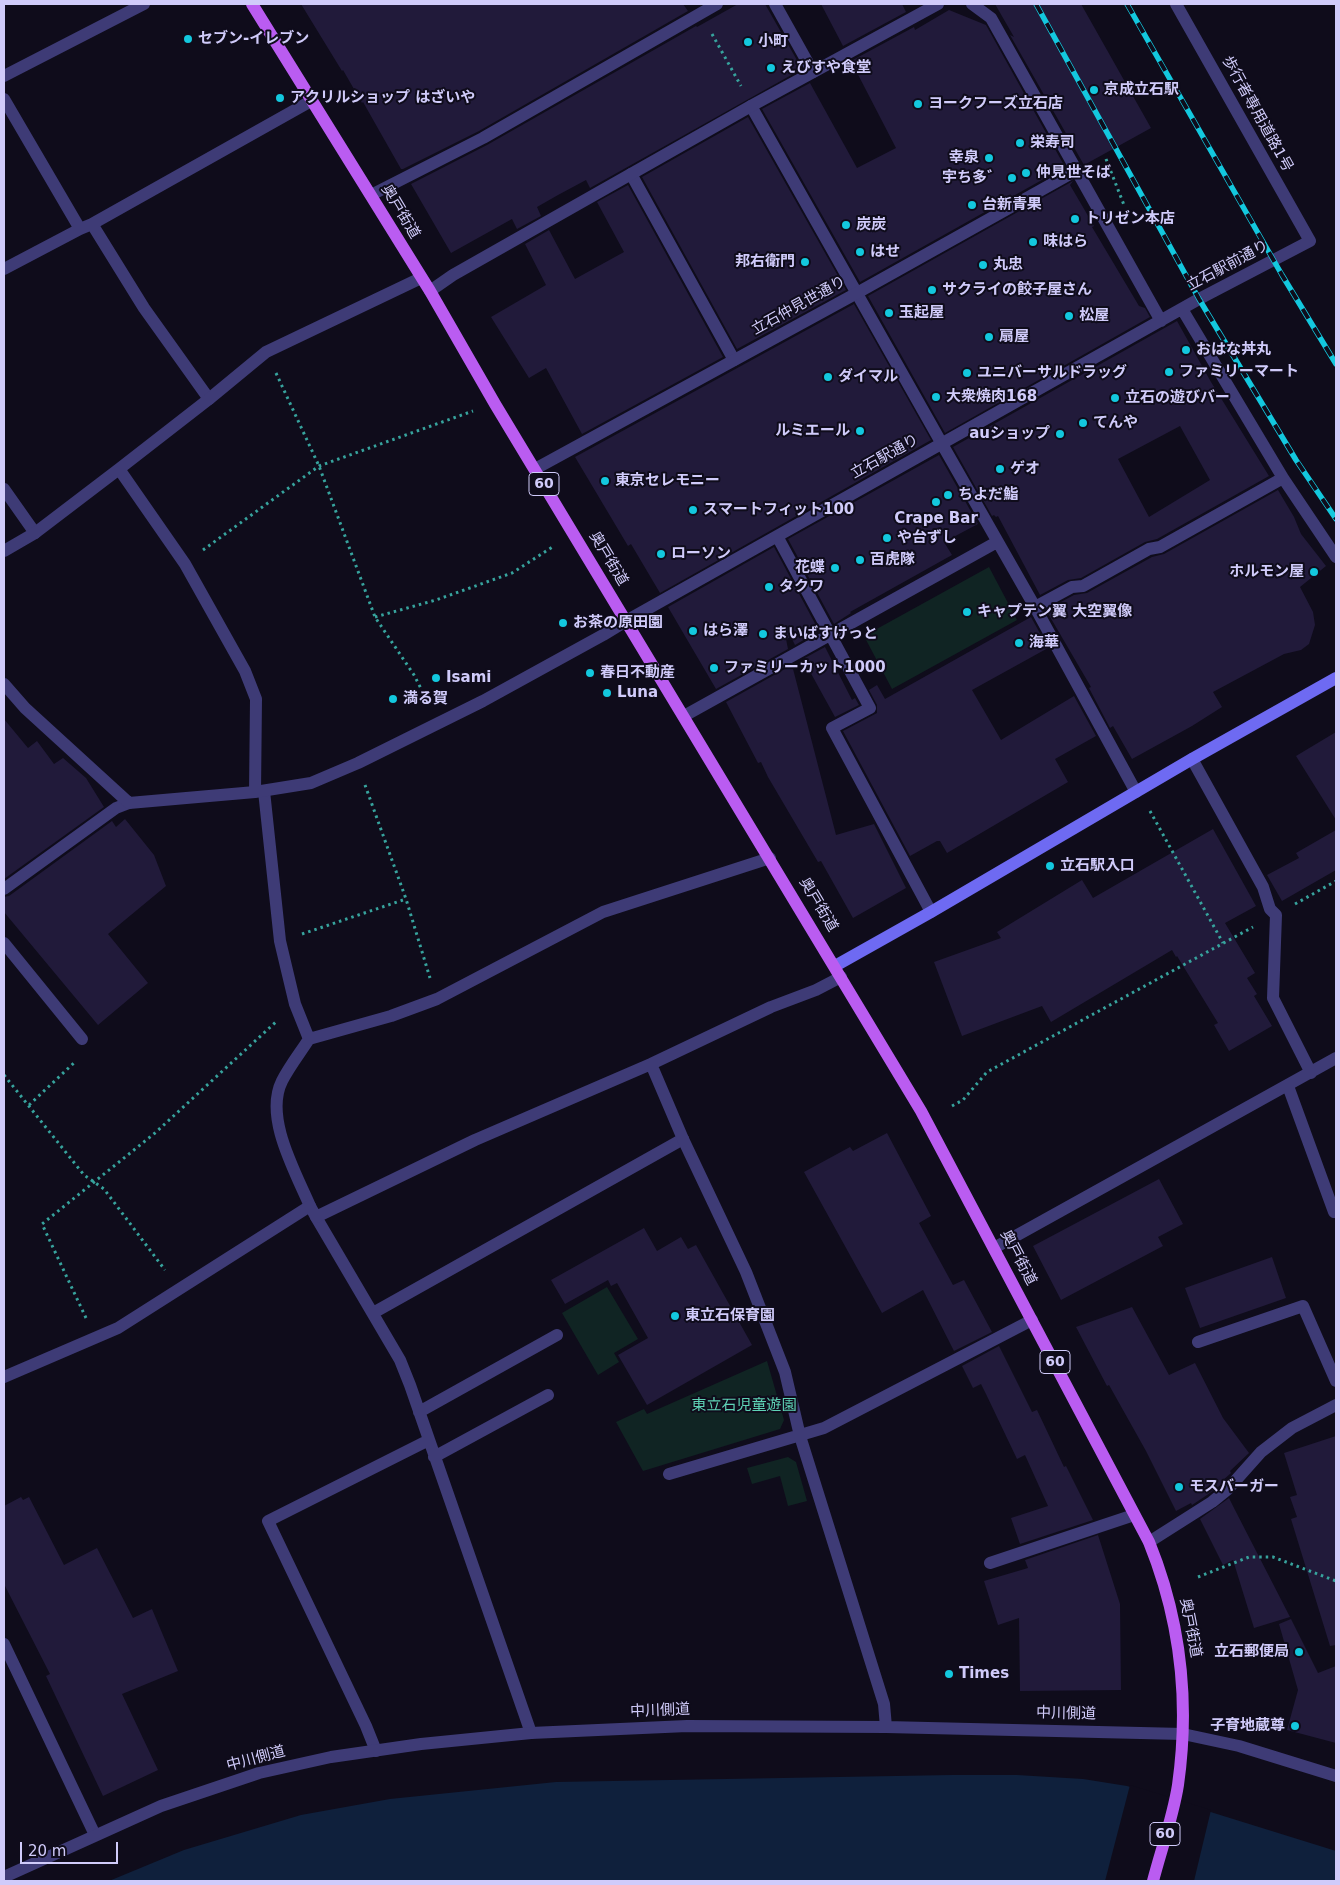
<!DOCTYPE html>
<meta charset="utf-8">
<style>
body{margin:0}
#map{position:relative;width:1340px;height:1885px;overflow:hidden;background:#0f0c1b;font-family:"DejaVu Sans",sans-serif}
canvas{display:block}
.frame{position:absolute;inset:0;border:5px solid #d0cbfa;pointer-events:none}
.scale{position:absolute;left:20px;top:1842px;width:98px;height:22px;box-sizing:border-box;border:2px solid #d0cbfa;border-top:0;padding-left:6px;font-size:15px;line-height:18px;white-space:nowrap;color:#d0cbfa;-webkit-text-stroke:4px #0f0c1b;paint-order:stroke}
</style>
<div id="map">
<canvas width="1340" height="1885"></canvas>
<div class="frame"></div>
<div class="scale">20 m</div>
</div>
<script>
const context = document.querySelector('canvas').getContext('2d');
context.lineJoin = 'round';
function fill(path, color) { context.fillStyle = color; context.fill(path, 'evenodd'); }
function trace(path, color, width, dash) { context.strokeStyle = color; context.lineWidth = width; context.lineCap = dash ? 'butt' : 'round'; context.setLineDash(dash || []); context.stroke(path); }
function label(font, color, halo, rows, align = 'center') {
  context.font = font + ' "DejaVu Sans","Noto Sans JP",sans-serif'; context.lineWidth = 4; context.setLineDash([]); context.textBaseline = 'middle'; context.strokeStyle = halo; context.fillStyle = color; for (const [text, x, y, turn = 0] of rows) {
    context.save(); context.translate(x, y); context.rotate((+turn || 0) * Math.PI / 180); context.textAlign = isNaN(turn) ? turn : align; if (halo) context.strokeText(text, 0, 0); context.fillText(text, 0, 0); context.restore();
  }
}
const green = new Path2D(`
 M989,567l28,53 -125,69 -28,-53z
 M607,1287l31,52 -24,14 5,9 -21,13 -36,-62z
 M767,1361l17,59 -4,9 -137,42 -27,-49 28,-13 3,5z
 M788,1457l8,5 11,39 -19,5 -8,-30 -28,8 -5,-16z`);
const water = new Path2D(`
 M952,1775h65l66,4 44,7 209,65v30h-1227l75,-31 117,-35 89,-16 166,-17z`);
const pier = new Path2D(`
 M1130,1785l81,25 -17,71h-89z`);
const building = new Path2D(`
 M301,4h382l5,7 -209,120 -76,38h-2l-38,-67 -1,1 -19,-33 -1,1z
 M738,4h27l37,65 -212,119 -4,-8 -28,15 -21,12 4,9 -24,13 -5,-10 -61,34 -40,-69 76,-39 209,-119 1,1z
 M821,4h81l4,8 -63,34z
 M995,4h86l70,124 -67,37 -74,-130 4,2z
 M949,10l37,15 79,142 -205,115 -98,-173 48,-26 47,85 39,-20 -45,-87 63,-34 1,3z
 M748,117l98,173 -109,59 -95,-172z
 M1073,181l-3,4 24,41 -2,1 47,79 6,2 5,9 -205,116 -77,-137z
 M628,185l95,172 -141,77 -36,-66 -17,10 -38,-61 55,-32 -21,-41 24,-14 26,49 49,-27 -27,-50z
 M854,304l77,136 -271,153 -29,-49 -3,2 -53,-89z
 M1177,321l34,61 58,94 -112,63 -12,3 -64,36 -13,2 -28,15 -42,-79 -2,1 -2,-2 -2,1 -39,-69zM1180,426l30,54 -61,37 -31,-58z
 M939,455l39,69 -34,18 8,13 -102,57 1,1 -17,11 -46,-85z
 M1278,490l16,27 7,17 25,32 -26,21 13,25 2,13 -6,19 -8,6 -17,4 -71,38 9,15 -30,19 -60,33 -19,-33 -3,2 -21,-40 2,-1 -45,-77 28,-15 13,-2 65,-36 12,-3z
 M774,547l45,84 -24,14 -4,-8 -5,2 2,10 -72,40 -48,-82z
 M1031,617l17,31 -76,42 29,50 73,-44 22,40 -41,23 13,23 -121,71 -7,-12h-3l-27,15 -67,-125 34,-18v-8l-8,-15 8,-5 8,14z
 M825,647l27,53 3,-2 4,7 -24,12 -32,-58z
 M792,665l44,170 38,-11 32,64 -53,30 -32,-57 -3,1 -50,-85 -7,-15 -3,1 -32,-61z
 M4,719l24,29 9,-7 17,23 9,-6 23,20 18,29 -100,72z
 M1336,732v88l-40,-64z
 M125,819l29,36 12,31 -58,48 40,49 -50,42 -94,-113v-15l5,-1 103,-75 4,6z
 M1213,829l43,77 -31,17 30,50 -8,5 10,16 -3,2 18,30 -43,25 -15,-26 4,-2 -41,-67 -1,1 -4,-7 -121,72 -9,-16 -80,30 -28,-74 67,-24 -4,-6 85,-52 11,18z
 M1336,830v40l-54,31 -15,-26 32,-17 -3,-5z
 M887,1133l44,83 -12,7 34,62 11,-5 28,52 -38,19 -31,-61 -41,23 -78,-141 46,-25 3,4z
 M1159,1179l24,45 -25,13 5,9 -102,54 -28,-54z
 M644,1228l13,23 24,-14 7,12 8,-4 56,100 -105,60 -29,-50 30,-17 -31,-55 -6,3 -3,-6 -43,24 -14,-24z
 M1272,1257l14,41 -86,30 -15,-40z
 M1132,1307l37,68 26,-12 28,55 26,35 -19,18 1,2 -10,9 1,2 -15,11 -15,10 -1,-2 -15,8 -30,-60 -37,-66 -2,1 -31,-59z
 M999,1346l33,66 5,-2 27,57 2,-1 27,54 -73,24 -9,-26 37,-12 -23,-51 -8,4 -31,-65 -5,-10 -8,4 -11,-22z
 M1336,1436v209l-6,1 -39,-127 6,-2 -7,-20 7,-2 -13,-42z
 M21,1497l2,3 6,-3 35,68 33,-17 36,70 19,-9 26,62 -56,23 36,76 -55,26 -57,-120 4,-2 -46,-90v-78z
 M1229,1498l6,12 55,107 -36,11 -21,-68 -10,5 -23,-46z
 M1098,1535l22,69 1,86 -101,1 -1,-73 -21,7 -14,-44 44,-13 -3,-8z
 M1291,1619l27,54 18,-7v77l-49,-13 11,-40 -19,-66z`);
const path = new Path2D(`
 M712,34l29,52
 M1106,159l18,46
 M276,373l43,93 56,151 39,58 15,29
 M203,550l116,-84 154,-55
 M375,617l61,-17 76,-27 42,-27
 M365,785l41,114 24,79
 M1150,811l73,132
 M1295,904l41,-23
 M302,934l104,-35
 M4,1075l80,100 20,14 61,81
 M29,1105l47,-44
 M952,1106l11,-6 24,-28 266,-145
 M86,1318l-44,-94 113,-91 123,-113
 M1198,1577l51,-20h24l63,24`);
const lane = new Path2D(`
 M775,4l38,68
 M4,99l76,130
 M751,106l191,338
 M631,174l103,186
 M371,195l112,-57 234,-134
 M92,224l52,84 65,91
 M4,269l76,-40 12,-5 219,-123
 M4,489l31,44
 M1192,759l71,128 7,22 6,6 -3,83 38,75
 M264,791l16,150 15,63 14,35c-9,14 -20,28 -27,42 -18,36 13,90 28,125
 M4,889l112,-81 13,-5
 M4,943l78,96
 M309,1039l82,-23 46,-17 166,-87 167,-54
 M1288,1086l46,126
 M316,1217l84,143 10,25 121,348
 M994,1248l342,-190
 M373,1313l310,-174
 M1198,1342l105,-36 33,75
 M419,1412l138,-77
 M434,1457l114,-62
 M1149,1542l63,-40 16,-13 33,-37 31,-24 44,-23
 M990,1563l144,-48
 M4,1644l91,191
 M376,1751l-10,-25 -98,-205 161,-81`);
const street = new Path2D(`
 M972,4l19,14 170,303
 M4,76l140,-72
 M430,291l23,-16 298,-169 187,-102
 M1182,309l101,169 53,79
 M942,444l93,163 101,185
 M119,469l66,95 60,107 11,28 -1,93
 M535,469l322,-176 220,-123
 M777,536l93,172 -38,20 99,184
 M4,551l31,-18 84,-64 90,-70 57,-47 155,-74
 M1035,607l37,-20 11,-1 66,-37 11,-2 123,-69
 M4,684l21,24 104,95 126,-11 56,-9 47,-20 125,-62 120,-66 23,-14 573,-322 111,-58 -134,-237
 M684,716l313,-174
 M651,1064l32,75 63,133 39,100 15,64 84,268 2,23
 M4,1377l114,-49 192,-122 6,11 159,-77 176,-76 120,-57 45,-17 25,-13
 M669,1474l155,-46 208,-108
 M4,1877l157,-71 98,-33 72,-16 90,-13 110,-11 156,-7 199,1 297,7 56,12 97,30`);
const secondary = new Path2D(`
 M835,966l96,-54 261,-153 144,-81`);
const primary = new Path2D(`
 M252,4l178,287 65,113 426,707 228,431c32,79 41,158 29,243 -5,32 -17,65 -25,96`);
const rail = new Path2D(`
 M1036,4l163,295 97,161 40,59
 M1127,4l155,271 54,89`);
const markers = [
 [188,39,5,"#13c8de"],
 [748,42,5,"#13c8de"],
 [771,68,5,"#13c8de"],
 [1094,90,5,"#13c8de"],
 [280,98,5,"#13c8de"],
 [918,104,5,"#13c8de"],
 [1020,143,5,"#13c8de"],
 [989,158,5,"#13c8de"],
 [1026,173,5,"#13c8de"],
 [1012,178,5,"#13c8de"],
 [972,205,5,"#13c8de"],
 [1075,219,5,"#13c8de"],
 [846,225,5,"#13c8de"],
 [1033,242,5,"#13c8de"],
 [860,252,5,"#13c8de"],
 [805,262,5,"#13c8de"],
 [983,265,5,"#13c8de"],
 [932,290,5,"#13c8de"],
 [889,313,5,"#13c8de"],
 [1069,316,5,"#13c8de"],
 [989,337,5,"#13c8de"],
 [1186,350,5,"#13c8de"],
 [1169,372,5,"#13c8de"],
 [967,373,5,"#13c8de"],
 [828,377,5,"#13c8de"],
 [936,397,5,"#13c8de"],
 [1115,398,5,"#13c8de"],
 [1083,423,5,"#13c8de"],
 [860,431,5,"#13c8de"],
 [1060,434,5,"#13c8de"],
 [1000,469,5,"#13c8de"],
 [605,481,5,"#13c8de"],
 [948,495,5,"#13c8de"],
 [936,502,5,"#13c8de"],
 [693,510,5,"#13c8de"],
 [887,538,5,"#13c8de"],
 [661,554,5,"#13c8de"],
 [860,560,5,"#13c8de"],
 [835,568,5,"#13c8de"],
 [1314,572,5,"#13c8de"],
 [769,587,5,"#13c8de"],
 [967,612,5,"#13c8de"],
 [563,623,5,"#13c8de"],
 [693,631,5,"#13c8de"],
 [763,634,5,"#13c8de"],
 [1019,643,5,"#13c8de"],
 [714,668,5,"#13c8de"],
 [590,673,5,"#13c8de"],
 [436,678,5,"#13c8de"],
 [607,693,5,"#13c8de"],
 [393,699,5,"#13c8de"],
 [1050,866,5,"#13c8de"],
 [675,1316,5,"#13c8de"],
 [1179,1487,5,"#13c8de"],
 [1299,1652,5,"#13c8de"],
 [949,1674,5,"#13c8de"],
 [1295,1726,5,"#13c8de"]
];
const shields = [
 [544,484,30],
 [1055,1362,30],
 [1165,1834,30]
];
const shieldNames = [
 ["60",544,484],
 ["60",1055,1362],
 ["60",1165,1834]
];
const poiNames = [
 ["セブン-イレブン",198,39],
 ["小町",758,42],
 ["えびすや食堂",781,68],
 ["京成立石駅",1104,90],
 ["アクリルショップ はざいや",290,98],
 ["ヨークフーズ立石店",928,104],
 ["栄寿司",1030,143],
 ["幸泉",979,158,"right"],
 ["仲見世そば",1036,173],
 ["宇ち多゛",1002,178,"right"],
 ["台新青果",982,205],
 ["トリゼン本店",1085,219],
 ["炭炭",856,225],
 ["味はら",1043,242],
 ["はせ",870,252],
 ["邦右衛門",795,262,"right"],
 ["丸忠",993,265],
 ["サクライの餃子屋さん",942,290],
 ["玉起屋",899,313],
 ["松屋",1079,316],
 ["扇屋",999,337],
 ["おはな丼丸",1196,350],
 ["ファミリーマート",1179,372],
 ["ユニバーサルドラッグ",977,373],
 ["ダイマル",838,377],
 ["大衆焼肉168",946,397],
 ["立石の遊びバー",1125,398],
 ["てんや",1093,423],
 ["ルミエール",850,431,"right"],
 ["auショップ",1050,434,"right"],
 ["ゲオ",1010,469],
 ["東京セレモニー",615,481],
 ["ちよだ鮨",958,495],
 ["スマートフィット100",703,510],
 ["Crape Bar",936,519,"center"],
 ["や台ずし",897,538],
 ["ローソン",671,554],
 ["百虎隊",870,560],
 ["花蝶",825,568,"right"],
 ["ホルモン屋",1304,572,"right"],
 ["タクワ",779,587],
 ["キャプテン翼 大空翼像",977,612],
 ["お茶の原田園",573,623],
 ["はら澤",703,631],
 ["まいばすけっと",773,634],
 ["海華",1029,643],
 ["ファミリーカット1000",724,668],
 ["春日不動産",600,673],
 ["Isami",446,678],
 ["Luna",617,693],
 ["満る賀",403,699],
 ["立石駅入口",1060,866],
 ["東立石保育園",685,1316],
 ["モスバーガー",1189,1487],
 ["立石郵便局",1289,1652,"right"],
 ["Times",959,1674],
 ["子育地蔵尊",1285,1726,"right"]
];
const streetNames = [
 ["歩行者専用道路1号",1257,114,61],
 ["奥戸街道",400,212,59],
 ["立石駅前通り",1228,266,-28],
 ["立石仲見世通り",799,306,-29],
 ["立石駅通り",885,457,-29],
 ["奥戸街道",608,559,59],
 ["奥戸街道",818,905,59],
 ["奥戸街道",1018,1258,62],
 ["奥戸街道",1190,1628,79],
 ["中川側道",660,1711,-2],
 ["中川側道",1066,1714,1],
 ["中川側道",256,1759,-15]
];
const parkNames = [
 ["東立石児童遊園",744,1406]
];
fill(green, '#102423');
fill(water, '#0f203c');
fill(pier, '#0f0c1b');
fill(building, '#211a3a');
trace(path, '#37a39d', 3, [2.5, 4]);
trace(lane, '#3e3b76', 12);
trace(street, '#3e3b76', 12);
trace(secondary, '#6e6af2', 12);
trace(primary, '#ba5cf1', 12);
trace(rail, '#13c8de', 5.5);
trace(rail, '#0f0c1b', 4, [11]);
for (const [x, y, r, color] of markers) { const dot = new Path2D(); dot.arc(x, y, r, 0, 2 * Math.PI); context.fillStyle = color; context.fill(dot); trace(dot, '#0f0c1b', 2); }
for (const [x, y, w] of shields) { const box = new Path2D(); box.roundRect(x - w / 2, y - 11.5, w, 23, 4); context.fillStyle = '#0f0c1b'; context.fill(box); trace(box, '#d0cbfa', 1); }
label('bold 14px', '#d0cbfa', null, shieldNames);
label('bold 15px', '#d0cbfa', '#0f0c1b', poiNames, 'left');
label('15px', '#d0cbfa', '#0f0c1b', streetNames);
label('15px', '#5fd3b6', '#0f0c1b', parkNames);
</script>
